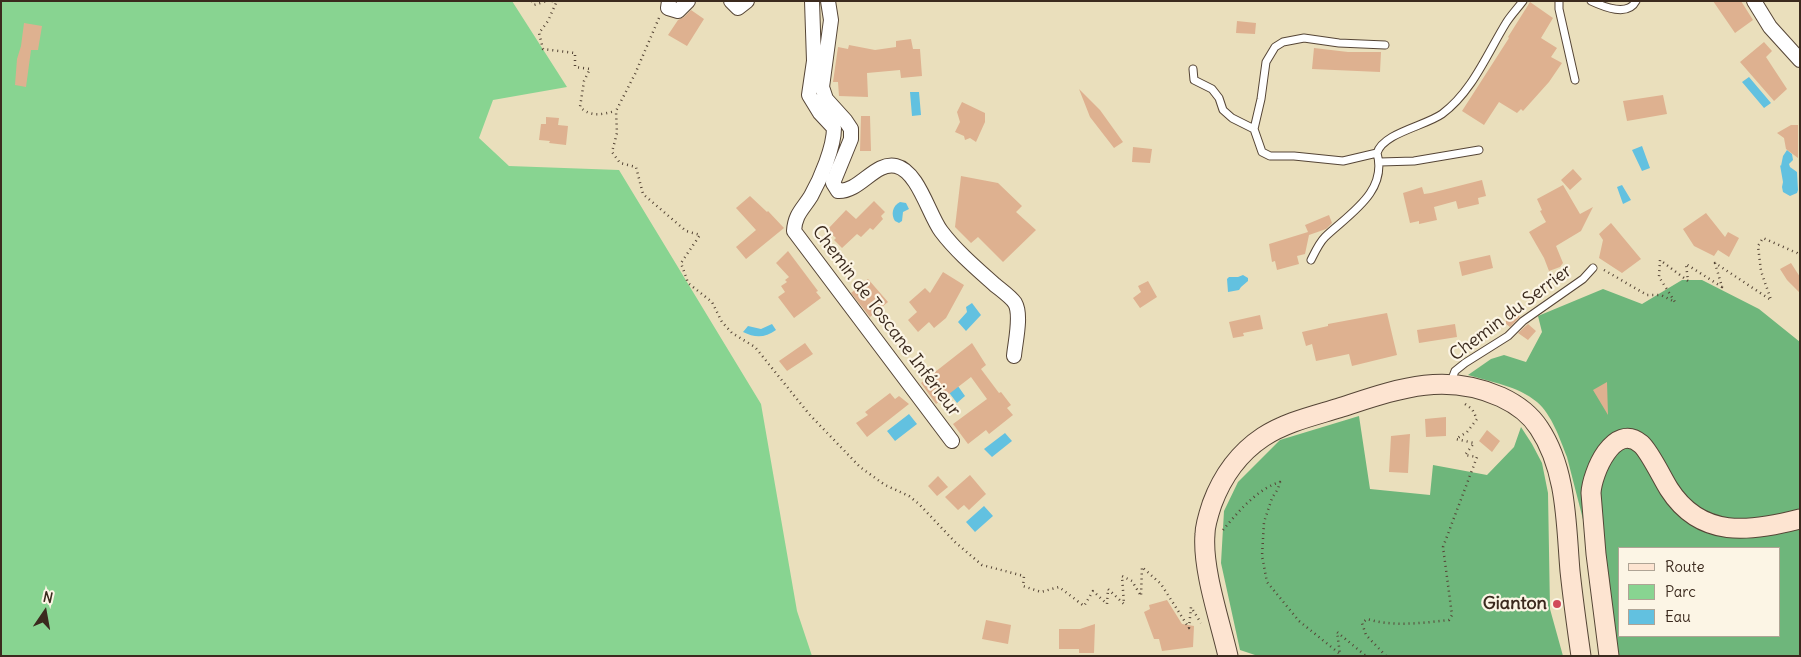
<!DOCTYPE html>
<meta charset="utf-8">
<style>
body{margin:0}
#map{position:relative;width:1801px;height:657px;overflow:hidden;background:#eadfbc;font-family:Delius,sans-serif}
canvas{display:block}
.frame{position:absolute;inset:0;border:2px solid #3b2a1e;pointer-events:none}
.legend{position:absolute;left:1618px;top:547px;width:162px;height:90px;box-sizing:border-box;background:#fcf5e5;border:1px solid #afa495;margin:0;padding:6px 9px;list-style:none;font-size:15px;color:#3b2a1e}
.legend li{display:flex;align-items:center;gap:10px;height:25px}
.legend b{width:25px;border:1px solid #afa495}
.north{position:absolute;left:20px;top:587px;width:50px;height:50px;-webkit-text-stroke:4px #fcf5e5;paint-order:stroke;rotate:12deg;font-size:14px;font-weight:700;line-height:20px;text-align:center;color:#3b2a1e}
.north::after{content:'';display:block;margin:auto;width:18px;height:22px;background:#3b2a1e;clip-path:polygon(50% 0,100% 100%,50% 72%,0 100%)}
</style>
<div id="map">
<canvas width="1801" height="657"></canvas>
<div class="frame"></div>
<ul class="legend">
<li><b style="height:6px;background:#fde4d1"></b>Route</li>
<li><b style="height:14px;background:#88d491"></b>Parc</li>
<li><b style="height:14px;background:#62c1e0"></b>Eau</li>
</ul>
<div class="north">N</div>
</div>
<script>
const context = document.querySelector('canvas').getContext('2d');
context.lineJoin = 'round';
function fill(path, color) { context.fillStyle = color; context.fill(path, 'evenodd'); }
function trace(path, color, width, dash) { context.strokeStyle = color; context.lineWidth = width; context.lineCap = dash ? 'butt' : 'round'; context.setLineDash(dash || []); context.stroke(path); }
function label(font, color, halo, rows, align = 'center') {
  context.font = font + ' Delius,sans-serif'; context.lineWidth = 4.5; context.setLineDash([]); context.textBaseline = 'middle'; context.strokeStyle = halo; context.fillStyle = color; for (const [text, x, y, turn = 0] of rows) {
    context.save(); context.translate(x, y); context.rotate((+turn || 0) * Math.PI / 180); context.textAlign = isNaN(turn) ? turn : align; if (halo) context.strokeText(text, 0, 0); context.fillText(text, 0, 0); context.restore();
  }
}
const green = new Path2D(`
 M1,1h511l55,86 -74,13 -14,38 30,28 110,4 142,234 36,207 15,45h-811z`);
const forest = new Path2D(`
 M1682,280h20l57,29 41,33v314h-182l-51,-199c-7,-18 -15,-42 -30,-55 -19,-16 -46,-20 -69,-27l23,-16 13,-4 22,7 16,-30 -4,-16 65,-27 39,15zM1620,548h160v88h-160z
 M1359,416l11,73 60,6 3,-30 54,10 27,-28 7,-20 11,17 10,19 6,30 2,116 13,47h-305l-18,-6 -19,-87 3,-52 14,-29 42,-42z`);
const water = new Path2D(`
 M1749,77l22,26 -7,5 -22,-26z
 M910,92h9l2,23 -9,1z
 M1642,146l8,22 -8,3 -10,-21z
 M1787,150l5,4 1,6 -4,4 1,3 7,5 1,18 -1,3 -7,3 -7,-4 -1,-5 1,-5 -3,-17 1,1 2,-10z
 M1622,185l9,15 -8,4 -6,-17z
 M900,202l6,1 3,6 -6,3 -1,9 -3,2 -4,-2c-4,-6 -3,-15 5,-19z
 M1243,275l5,3v3l-7,6 -2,3 -11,2 -1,-13 2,-2h9z
 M972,303l9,12 -15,16 -8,-9 9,-10 -1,-5z
 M772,324l4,6c-11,8 -21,8 -33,2l5,-6 13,3z
 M953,379l12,17 -8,7 -13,-17z
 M909,414l8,10 -22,17 -8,-10z
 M1005,433l7,8 -20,16 -8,-8z
 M984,506l9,10 -18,16 -9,-10z`);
const building = new Path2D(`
 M1713,1h28l12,19 -18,13z
 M1530,2l23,16 -12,20 16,10 -6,9 11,6 -13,19 -26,29 -2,-2 -4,4 -18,-11 -15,23 -22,-14 47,-73 -1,-1z
 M691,10l13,9 -17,27 -19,-11 10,-15 6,-3z
 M1237,21l19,2 -1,11 -19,-1z
 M24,23l18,3 -4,24h-7l-5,37 -11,-2 2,-26 4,-13z
 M911,39l2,10h7l2,27 -21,2 -1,-8 -33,3 1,24 -29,-1 -1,-14h-5l5,-35 10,2 1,-4 26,5 21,-3v-6z
 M1764,42l8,9 -6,6 21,32 -13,12 -34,-39z
 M1314,48l34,4h33l-1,20 -68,-3z
 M1079,89l21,21 23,32 -9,6 -24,-31z
 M1663,95l4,19 -40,7 -4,-20z
 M962,102l23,11v9l-9,20 -6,-4 -5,2 -1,-4 -9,-4 5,-10 -3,-10z
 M861,116h9l1,35h-11z
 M546,117l13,1 -1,7 10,1 -2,19 -17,-2 1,-2 -11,-1 2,-16h5z
 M1791,125h7v33l-12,-9 -2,-11 -7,-5z
 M1133,147l19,2 -2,14 -18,-1z
 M1573,169l9,10 -12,11 -9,-10z
 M961,176l37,7 24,23 -6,6 20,18 -33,32 -25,-25 -7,6 -16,-16z
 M1482,180l4,16 -8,2 1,6 -21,5 -2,-8 -22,6 3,13 -18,4v-3l-9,2 -7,-30 19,-6 2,7 7,-1z
 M1563,185l17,29 13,-7 -12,24 -25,15 7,17 -3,4 -11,4 -5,-13 -15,-26 17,-10 -6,-11 2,-1 -5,-11z
 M750,196l17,16 1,-1 16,17 -38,31 -10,-12 20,-17 -20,-22z
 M874,201l11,11 -4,4 2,3 -10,11 -3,-2 -9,9 -4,-3 -15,14 -8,-8 2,-2 -9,-8 19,-20 10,9z
 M1706,213l19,24 3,-5 11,6 -10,19 -11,-7 -4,6 -20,-10 -11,-17z
 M1329,215l3,8 -6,6 -17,6 -4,19 -8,2 2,8 -22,6 -2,-9 -3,1 -3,-18 39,-12 -3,-7z
 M1611,223l30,36 -19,14 -23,-15 4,-18 -4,-6z
 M788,251l30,40 -2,1 5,6 -27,20 -16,-21 7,-5 -4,-6 6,-4 -2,-2 4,-3 -13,-14z
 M1490,255l3,13 -31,8 -3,-14z
 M1791,263l9,14v16l-13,-13 -7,-11z
 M943,272l21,13 -18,33 -12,10 -5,-6 -11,10 -10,-12 9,-8 -8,-10 16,-14 5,5z
 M868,279l20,23 -18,15 -19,-24z
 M1148,281l9,16 -17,11 -7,-10 8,-6 -3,-6z
 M1387,313l10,42 -45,11 -3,-12 -33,7 -4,-17 -6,2 -4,-14 26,-6v-2z
 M1515,313l5,4 -10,10 -4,-3v-8z
 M1260,315l3,14 -20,4 1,3 -11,2 -4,-16z
 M1455,324l2,13 -38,6 -2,-13z
 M1528,324l8,7 -8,9 -10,-7z
 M805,343l8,11 -26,17 -8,-10z
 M972,343l14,22 -5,4 18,24 2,-1 10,13 -4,3 6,7 -24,19 -3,-4 -18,14 -15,-20 34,-25 -16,-22 -35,27 -15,-21z
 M1607,382l1,33 -15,-25z
 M890,393l5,6 4,-3 10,8 -42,33 -11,-14 12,-8 -3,-3z
 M1446,417v19l-20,1 -1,-18z
 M1487,430l13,11 -8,11 -13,-11z
 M1410,434l-2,39 -19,-1 2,-36z
 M970,475l16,19 -17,16 -5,-5 -6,5 -13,-13z
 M938,476l10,11 -11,9 -9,-10z
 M1167,600l15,24 12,2 -1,21 -31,4 -3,-12h-5l-10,-27 6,-3 -1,-4z
 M986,620l25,5 -3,19 -26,-5z
 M1095,624l-1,29h-15v-4h-20v-20h21z`);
const path = new Path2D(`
 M532,1l2,4 13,-4
 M552,1l4,2 -8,18 -9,12 4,16 32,4v14l15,2 -6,12 -4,26c12,11 22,7 36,4
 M659,18l-24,56 -19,37 1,22 -5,19 8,11 16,4 7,27 43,37 14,4 -19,28 7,20 24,19 10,20 10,11 23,14 54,67 51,53 25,18 24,11 10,8 36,38 27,23 42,11 -1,10 18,6 18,-5 25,19 9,-15 14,13 1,-15 16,15 -2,-28 10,5 9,15 1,-29 19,17 28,44 2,-21 10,16
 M1604,270l43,25h14l14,7 -16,-25 1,-17 28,21 -2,-17 36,23 -7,-24 56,37 -10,-29 -3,-25 5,-8 34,15 3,3
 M1223,530c15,-18 34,-41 57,-48l-2,7 -6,9 -8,24 -2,34 5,26 32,39 41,33 -3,-22 29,24
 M1386,656l-20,-21 -4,-12 5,-4c26,8 55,4 82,1l3,-5 -9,-68 34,-90 -12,-2 9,-12 -18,-4 11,-7 10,-13 -5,-10 -7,-5`);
const lane = new Path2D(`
 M1559,1v8l16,71
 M1591,1c13,6 37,16 45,0
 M1193,69l1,11 18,9 7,9 4,12 9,8 22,11
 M1377,153l-34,8 -49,-5h-24l-8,-4 -8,-23 7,-30 5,-37 9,-15 8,-5 21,-4 35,5 46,2
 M1377,153c6,-20 48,-27 65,-39 30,-22 45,-60 64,-91 5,-8 11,-14 17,-22
 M1380,162l34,-1 65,-11
 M1311,260c4,-8 8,-17 14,-23 24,-23 63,-45 52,-84
 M1450,384l5,-13 10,-8 43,-27 15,-15 60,-42 10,-11`);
const street = new Path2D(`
 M669,1l-1,7 10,3 10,-10
 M731,1l7,7 9,-7
 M812,1l2,60 -5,34 11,18 14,15c0,19 -13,50 -23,68 -8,13 -16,18 -17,35l158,210
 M828,1l3,19 -9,67 4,12 19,21 6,9v10l-18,44 5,8c22,1 37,-30 58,-25 22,5 33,49 45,65 15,20 35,37 54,54 6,5 16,12 20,18 7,12 0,40 -1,53
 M1754,1l16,26 30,33`);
const secondary = new Path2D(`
 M1228,656c-8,-35 -26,-87 -23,-122 0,-9 4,-21 7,-30 10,-27 27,-51 51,-67 23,-15 50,-21 76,-29 56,-18 104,-37 162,-11 15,7 29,17 38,31 28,42 27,96 31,143 3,28 7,57 11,85
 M1609,656l-13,-102 -5,-61c1,-20 23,-72 50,-49 9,8 21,34 28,45 32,50 81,43 131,30`);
const markers = [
 [1557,604,5,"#d1495b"]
];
const streetNames = [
 ["Chemin du Serrier",1511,313,-37],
 ["Chemin de Toscane Inférieur",886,321,53]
];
const poiNames = [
 ["Gianton",1547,604]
];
fill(green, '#88d491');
fill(forest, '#6eb67b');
fill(water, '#62c1e0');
fill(building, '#deb190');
trace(lane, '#554536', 9);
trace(street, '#554536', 16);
trace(secondary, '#554536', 21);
trace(path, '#554536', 2.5, [1, 4]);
trace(lane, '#fff', 7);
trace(street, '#fff', 14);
trace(secondary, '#fde4d1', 19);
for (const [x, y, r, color] of markers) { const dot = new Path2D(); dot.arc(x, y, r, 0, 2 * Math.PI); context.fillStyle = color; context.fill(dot); trace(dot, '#fcf5e5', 2); }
label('18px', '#3b2a1e', '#fcf5e5', streetNames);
label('bold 18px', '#3b2a1e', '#fcf5e5', poiNames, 'right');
</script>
